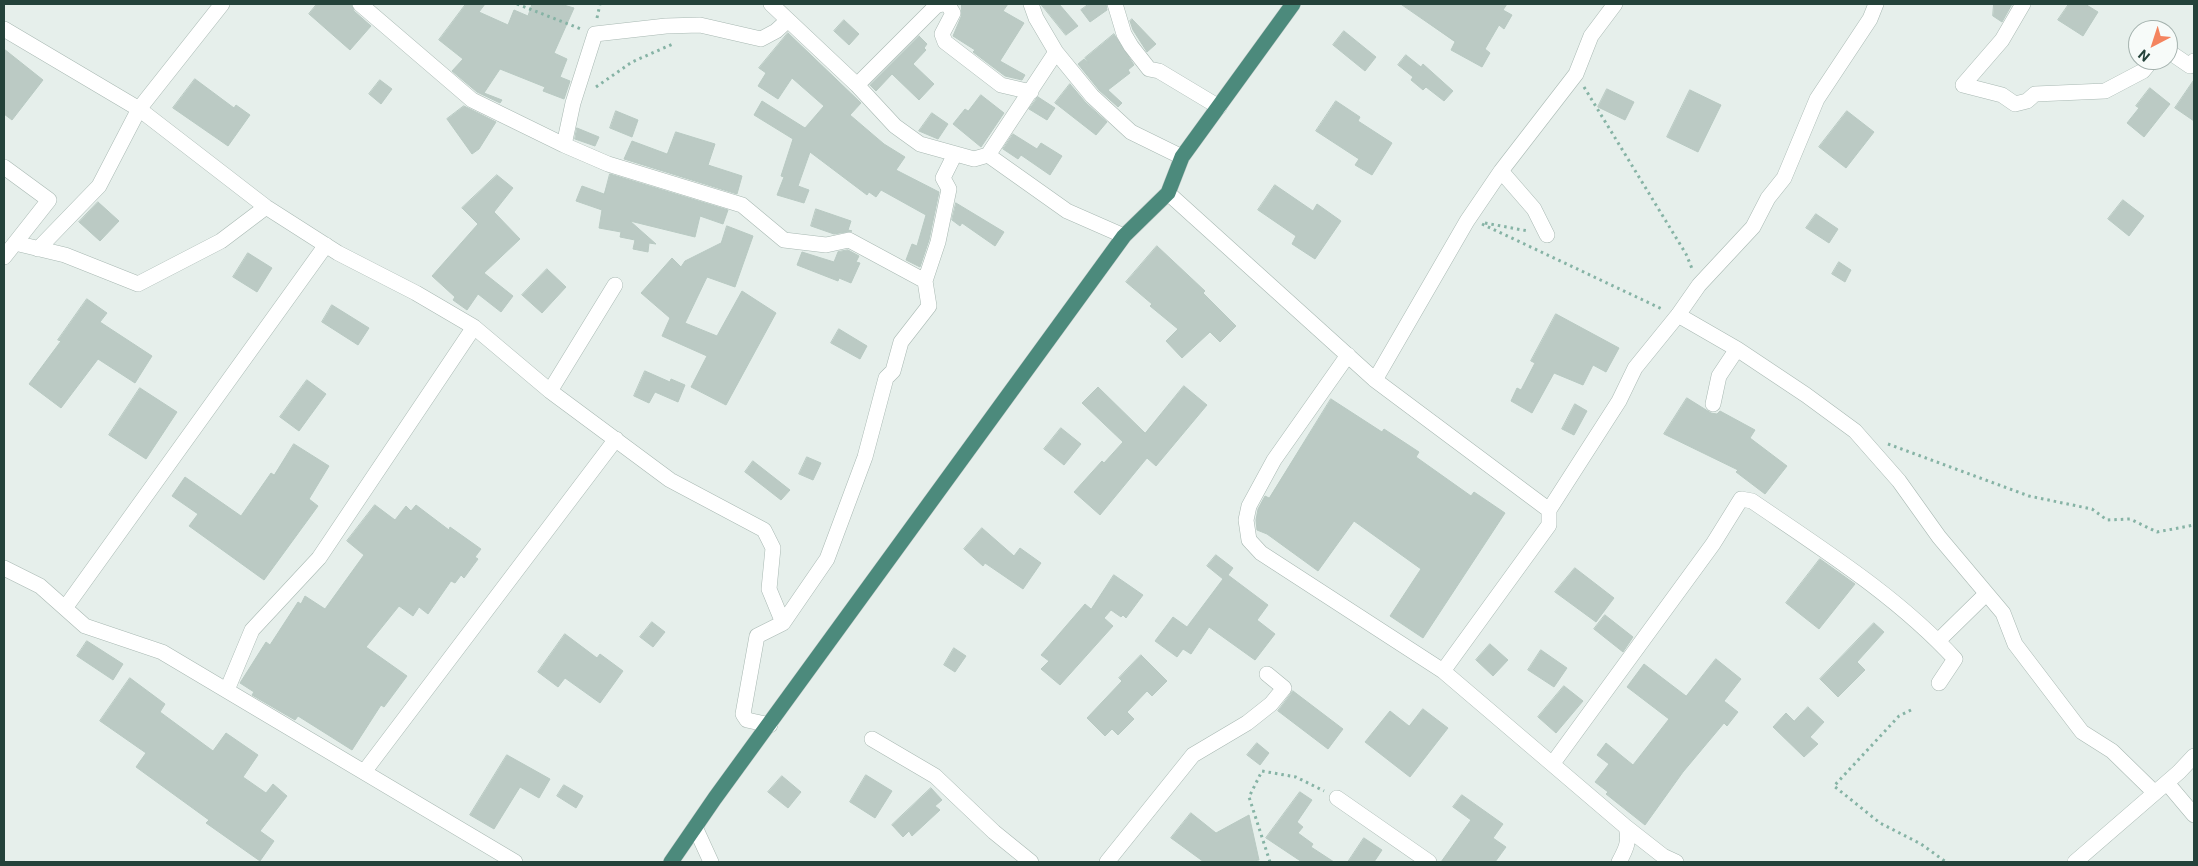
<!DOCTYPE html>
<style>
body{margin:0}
#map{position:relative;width:2198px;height:866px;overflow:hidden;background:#e6efeb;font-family:Roboto,sans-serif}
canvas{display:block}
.frame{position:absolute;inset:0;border:5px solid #24423a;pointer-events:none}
.north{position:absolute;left:2128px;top:20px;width:50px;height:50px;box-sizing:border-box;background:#f7fbf9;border:1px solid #a3b1ad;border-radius:50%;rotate:220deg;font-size:14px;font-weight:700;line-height:20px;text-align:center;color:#24423a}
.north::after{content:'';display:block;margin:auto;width:18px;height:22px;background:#f4845f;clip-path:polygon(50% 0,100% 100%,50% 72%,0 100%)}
</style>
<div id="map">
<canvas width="2198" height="866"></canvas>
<div class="frame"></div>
<div class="north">N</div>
</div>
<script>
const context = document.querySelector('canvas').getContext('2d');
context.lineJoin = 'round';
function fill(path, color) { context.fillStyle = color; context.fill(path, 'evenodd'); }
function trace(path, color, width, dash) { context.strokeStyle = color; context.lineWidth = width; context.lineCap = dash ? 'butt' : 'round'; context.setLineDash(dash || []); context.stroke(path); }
const building = new Path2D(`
 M317,4h34l3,7 17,15 -21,24 -41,-36z
 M466,4h19l-6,8 29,13 6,-15 14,6 4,-12h28l14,4 -20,45 13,6 -7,18 10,4 -6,18 -21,-8 2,-4 -45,-18 -16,24 18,7 -2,3 -23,-11 -25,-21 11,-12 -24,-19z
 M962,4h46l-5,7 21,12 -24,38 25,14 -3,5 -17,-4 -32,-24 2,-2 -22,-14 8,-19z
 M1041,4h18l19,22 -12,9z
 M1089,4h17l1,6 -17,12 -9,-12z
 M1401,4h106l-4,6 9,5 -8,14 -5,-4 -14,24 5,4 -8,14 -31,-17 4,-8z
 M1994,4h18l-10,18 -9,-6z
 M2069,4h16l13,8 -15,24 -25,-16z
 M1132,19l24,25 -9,8 -14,-22 -3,-9z
 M844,20l15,14 -10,11 -15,-14z
 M1344,31l32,26 -11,14 -32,-26z
 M788,33l73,70 -11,12 34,29 21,13 -9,13 43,22 -10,48 -9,27 -14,-7 6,-16 5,2 9,-31 -45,-25 -5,7 -7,-5 -2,3 -57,-43 -12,34 11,4 -5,13 -27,-8 7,-18 -3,-1 12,-37 -39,-24 8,-14 43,27 19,-22 -32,-28 -14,21 -20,-13 8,-13 -7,-5z
 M1114,34l20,31 -6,5 2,3 -22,17 14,13 -4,4 -19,-17 -21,-26 6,-5 5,4 -4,-5z
 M919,36l8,8 -3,4 2,2 -13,14 21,20 -15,16 -27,-26 -16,17 -6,-6z
 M4,49l39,31 -31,40 -8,-6z
 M1406,55l15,12 2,-3 30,27 -9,10 -18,-14 -3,3 -12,-10 2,-3 -15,-12z
 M195,79l39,29 2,-3 14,10 -22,31 -55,-38z
 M380,80l12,9 -11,15 -12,-10z
 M2194,80v41l-19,-13z
 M1070,84l16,19 21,19 -11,13 -41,-32z
 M2150,88l20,16 -26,33 -17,-14 12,-15 -3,-2z
 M1607,89l27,13 -9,18 -27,-13z
 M1690,90l31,15 -23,47 -31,-15z
 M981,95l23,18 -23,34 -28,-23 12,-15 3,2z
 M1038,97l17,11 -8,12 -18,-11z
 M1336,101l24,16 -2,4 34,22 -20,32 -17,-10 4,-6 -43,-28z
 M464,106l32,16 -17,27 -7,5 -25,-35z
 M616,111l22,9 -6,17 -22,-9z
 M1847,111l27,21 -28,36 -27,-21z
 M932,113l16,11 -10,15 -19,-8z
 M577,128l22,9 -4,9 -20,-7z
 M676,132l39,12 -7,21 34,11 -5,18 -113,-35 8,-18 35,13z
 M1013,134l24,15 4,-6 21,13 -12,19 -29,-20 -3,4 -15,-10z
 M610,174l118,36 -5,14 -23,-8 -5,21 -65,-16 26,23 -7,-1 -1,9 -15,-3 2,-9 -15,-3 1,-5 -22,-4 3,-18 -26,-9 6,-15 22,8z
 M497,175l16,13 -19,24 26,27 -36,34 29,23 -12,16 -23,-18 -11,16 -14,-10 2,-3 -23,-21 46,-52 -16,-16z
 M1275,185l38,26 4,-7 24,17 -26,38 -23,-15 4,-8 -38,-26z
 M2123,200l21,16 -15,20 -21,-17z
 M98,202l21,19 -19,20 -21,-19z
 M956,203l48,29 -9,14 -33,-23 -2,3 -8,-6z
 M816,209l35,12 -3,9 4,1 -18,3 -23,-8z
 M1816,214l22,15 -9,14 -23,-15z
 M727,226l26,10 -18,51 -28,-10 -22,46 32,13 25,-45 34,22 -50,92 -35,-18 16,-31 -45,-20 8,-18 -29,-25 31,-35 9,9 4,-6 36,-18z
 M1157,246l48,45 -2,2 33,33 -16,16 -10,-10 -28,26 -16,-17 12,-12 -28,-23 2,-2 -26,-22z
 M848,250l11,6 -3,6 4,1 -9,20 -12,-5 -1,3 -41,-16 5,-13 32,10 4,-10z
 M248,253l24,15 -15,24 -24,-15z
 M1839,262l12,8 -6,12 -13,-8z
 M547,269l19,18 -24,26 -20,-18z
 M87,299l20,14 -7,9 52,34 -17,27 -37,-24 -37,49 -32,-24 32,-43 -3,-1z
 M332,305l37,23 -11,17 -36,-23z
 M1556,314l63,34 -13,24 -13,-7 -10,20 -29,-12 -22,40 -21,-12 6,-13 4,2 14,-27 -4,-2z
 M839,329l28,17 -7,13 -29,-16z
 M645,371l25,11 1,-3 14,6 -7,17 -23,-10 -6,11 -15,-7z
 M307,380l19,14 -27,37 -19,-14z
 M1184,386l23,19 -51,61 -9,-8 -47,57 -26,-23 28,-31 2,2 19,-21 -41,-39 16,-16 47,46z
 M140,388l37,24 -31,47 -37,-24z
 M1687,398l24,15 6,1 3,-3 35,19 -5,8 37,28 -22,28 -29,-22 2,-2 -74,-36z
 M1331,399l51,33 2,-3 35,23 -3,5 55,39 3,-4 31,21 -82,125 -33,-22 31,-47 -67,-48 -36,50 -51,-37 -10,-4 -1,-10 2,-11 7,-13 4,2z
 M1575,404l12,7 -13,24 -12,-6z
 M1061,428l20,16 -17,21 -20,-16z
 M294,444l35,22 -20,33 9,7 -54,74 -75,-54 9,-12 -26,-18 13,-19 56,39 30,-43 3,2z
 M807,457l14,6 -8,17 -14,-6z
 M753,461l37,29 -9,10 -36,-28z
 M375,505l20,15 11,-14 5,5 5,-6 33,25 1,-3 31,22 -6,8 3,2 -14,19 -3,-3 -6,8 -4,-2 -23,33 -9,-7 -6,9 -14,-10 -33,41 41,29 -23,31 -3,-2 -29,45 -54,-34 -3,4 -43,-25 2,-3 -14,-9 26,-41 4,3 28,-43 3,2 4,-8 20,13 39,-54 -17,-14z
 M982,528l32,28 6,-8 21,15 -18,26 -38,-26 -2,3 -19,-17z
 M1216,555l17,13 -5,7 40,30 -11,15 18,14 -20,26 -46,-33 -18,27 -8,-5 -6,8 -22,-16 18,-24 14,10 36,-48 -16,-13z
 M1820,559l35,25 -36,45 -33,-26z
 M1575,568l39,30 -18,24 -41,-30z
 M1114,575l29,20 -17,23 -3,-3 -2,2 -10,-7 -7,8 9,8 -53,59 -19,-16 8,-8 -8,-6 44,-51 6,5z
 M1605,615l28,22 -10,15 -29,-23z
 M652,622l13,10 -12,15 -13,-10z
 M1874,623l10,9 -27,30 8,8 -27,27 -18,-18z
 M565,634l32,24 3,-4 23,17 -23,32 -35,-25 -7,9 -20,-15z
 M87,641l36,23 -10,16 -36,-24z
 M1490,644l18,16 -15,16 -17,-16z
 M954,648l12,8 -11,16 -11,-7z
 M1541,650l26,18 -13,19 -26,-17z
 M1141,655l26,26 -15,15 -5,-5 -20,21 7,7 -16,16 -6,-6 -7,7 -18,-18 35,-37 -3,-3z
 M1716,659l25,20 -17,22 14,11 -11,14 -3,-3 -41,49 -38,53 -39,-31 2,-2 -13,-10 14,-18 -12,-9 9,-12 27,22 36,-46 -42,-32 17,-23 42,32z
 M130,678l35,26 -5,8 53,39 13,-18 32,22 -15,22 23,16 7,-9 14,12 -27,35 14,10 -14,20 -54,-38 3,-3 -73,-53 10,-14 -46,-32z
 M1564,686l19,15 -27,32 -18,-16z
 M1293,691l50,38 -15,20 -50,-38z
 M1808,707l16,15 -14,15 8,7 -14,13 -31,-30 13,-14 8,8z
 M1423,709l25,19 -38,49 -45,-35 25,-31 19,15z
 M1257,743l12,10 -9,12 -13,-10z
 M507,755l43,24 -11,19 -19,-11 -26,42 -24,-14z
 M866,775l26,16 -17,27 -25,-16z
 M782,776l19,16 -13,16 -20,-16z
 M564,785l19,11 -7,12 -19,-12z
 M931,788l11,12 -7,6 5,4 -28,26 -3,-5 -6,6 -11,-12z
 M1300,792l12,8 -15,22 6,5 -5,6 15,11 -2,3 23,15h-32l-36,-24z
 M1462,795l41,29 -10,14 13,9 -11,15h-54l30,-42 -18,-13z
 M1191,813l25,20 33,-18 10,45 -11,2h-44l-33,-24z
 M1364,838l18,12 -8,12h-26z`);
const path = new Path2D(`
 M517,4l64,25
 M597,18l3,-14
 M596,87l36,-25 43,-19
 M1584,87l102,167 7,17
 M1485,223l43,8
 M1482,224l180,85
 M1888,444l141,52 63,13 15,11 23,-1 27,13 37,-7
 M1911,710l-12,6 -65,70 46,37 41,21 25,18
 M1270,862l-21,-65 13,-26 34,6 28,14`);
const minor = new Path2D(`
 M360,4l112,96 92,45 44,19 134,41 42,35 42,5 23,-5 76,41
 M771,4l86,81 38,41 25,18 54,15 14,-4 68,-103
 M943,4l5,1 5,8 -11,21 3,8 56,43 30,7
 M1031,4l5,14 20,34 36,44 39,36 51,25
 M1115,4l9,30 7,12 18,23 10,2 60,36
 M2023,4l-21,36 -39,45 39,10 13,9 12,-3 8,-7 70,-3 38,-20 9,-11
 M4,29l135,80 83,-105
 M2168,51l22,15 4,-5
 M857,85l79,-79 6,-2
 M564,145l9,-42 22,-69 71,-8 34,-1 61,14 15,-8 12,-11
 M988,155l79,56 57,25
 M4,167l45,33 -45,57
 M1501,171l33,38 13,26
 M1168,193l207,187 174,130v15l-106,146
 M15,243l50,12 73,29 83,-43 45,-34
 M38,249l61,-63 40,-77 127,98 72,46 78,40 58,34 76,64 120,89 94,50 9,18 -4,41 14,34 -26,13 -14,78 4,6 23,5
 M1678,315l59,34
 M1348,355l-74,105 -25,46 -3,14 3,20 12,13 182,118 183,156c4,14 0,22 -7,35
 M1375,380l92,-159 34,-50 75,-97 15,-38 24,-32
 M550,391l65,-106
 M1713,404l6,-28 18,-27 69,46 49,36 44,50 40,56 64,76 12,31 67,88 30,19 43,42
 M1549,510l70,-109 16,-33 43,-53 21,-30 54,-58 15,-29 16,-20 33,-79 53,-80 6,-15
 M4,568l36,18 45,40 77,26 353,210
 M65,608l261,-363
 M783,623l44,-64 38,-102 21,-79 7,-7 8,-29 28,-36 -4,-25 13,-39 11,-53 -6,-11 12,-24
 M1938,641l48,-47
 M227,690l25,-60 67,-72 155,-231
 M872,739l63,37 59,56 37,30
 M1553,763l160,-219 28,-45 11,2c70,48 145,95 203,158l-16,24
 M364,772l252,-333
 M2167,783l27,32
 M1337,798l92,64
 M695,827l16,35
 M1626,827l37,29 13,6
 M1107,862l86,-107 54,-32 24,-19 13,-16 -17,-14
 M2075,862l104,-90 15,-16`);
const trunk = new Path2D(`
 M671,862l44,-64 409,-562 44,-43 14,-36 111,-153`);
fill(building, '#bbcac4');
trace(building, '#b8c9c2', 1);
trace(minor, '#a8b8b2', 16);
trace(trunk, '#c2cac8', 16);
trace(path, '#86b3a5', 3, [2.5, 4]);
trace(minor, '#fff', 15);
trace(trunk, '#4c8a7c', 15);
</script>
